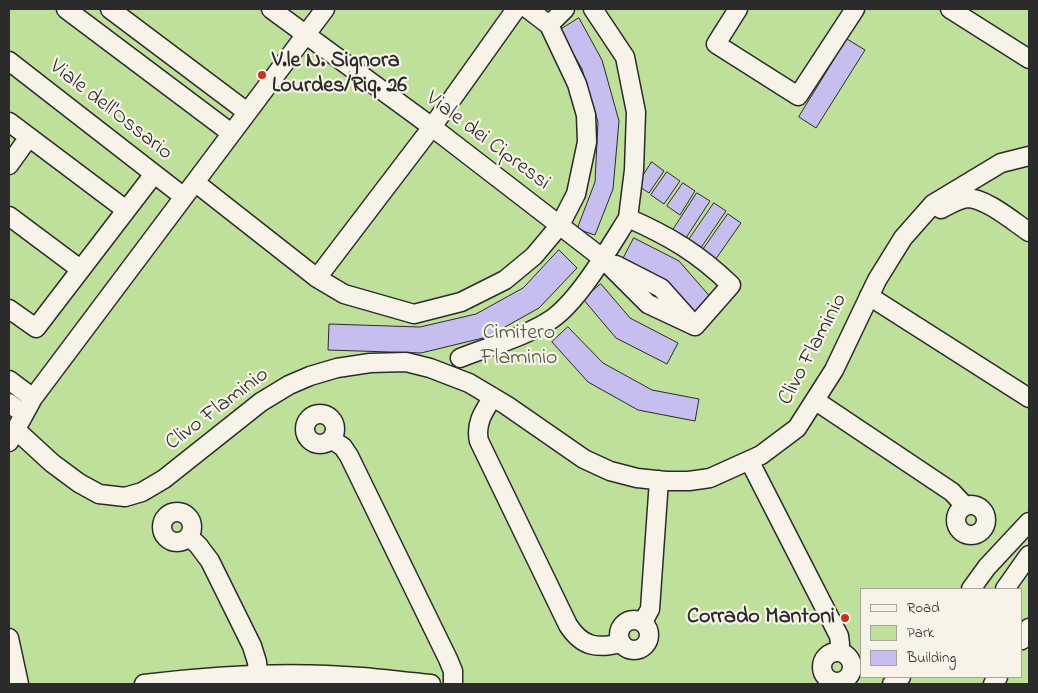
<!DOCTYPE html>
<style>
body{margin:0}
#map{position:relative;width:1038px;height:693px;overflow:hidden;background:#f7f3e8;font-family:"Indie Flower",sans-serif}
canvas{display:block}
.frame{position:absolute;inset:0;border:10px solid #2b2b2b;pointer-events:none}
.legend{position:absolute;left:860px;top:588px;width:162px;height:90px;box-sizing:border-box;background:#f7f3e8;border:1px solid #a5a39c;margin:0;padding:6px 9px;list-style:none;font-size:15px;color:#2b2b2b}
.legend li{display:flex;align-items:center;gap:10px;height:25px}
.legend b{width:25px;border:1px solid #a5a39c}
</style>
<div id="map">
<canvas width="1038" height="693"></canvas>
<div class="frame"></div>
<ul class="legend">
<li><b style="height:6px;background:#f7f3e8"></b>Road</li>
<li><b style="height:14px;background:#bfe09a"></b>Park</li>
<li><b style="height:14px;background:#c6beef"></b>Building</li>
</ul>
</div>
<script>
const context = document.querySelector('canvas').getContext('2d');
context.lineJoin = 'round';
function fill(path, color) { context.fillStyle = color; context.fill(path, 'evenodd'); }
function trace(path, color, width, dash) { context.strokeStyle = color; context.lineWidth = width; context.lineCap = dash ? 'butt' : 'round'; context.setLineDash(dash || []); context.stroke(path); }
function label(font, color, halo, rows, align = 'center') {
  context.font = font + ' "Indie Flower",sans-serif'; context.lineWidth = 4.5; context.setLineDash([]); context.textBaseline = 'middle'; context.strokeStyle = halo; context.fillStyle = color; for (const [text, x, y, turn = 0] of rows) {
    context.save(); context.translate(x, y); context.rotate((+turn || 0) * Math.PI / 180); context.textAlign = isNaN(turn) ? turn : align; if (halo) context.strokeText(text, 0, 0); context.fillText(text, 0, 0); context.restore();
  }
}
const green = new Path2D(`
 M9,9h1020v675h-1020zM862,589h160v88h-160z`);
const building = new Path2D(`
 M579,18l23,42 17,61 -6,68 -18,46 -18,-6 18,-47 3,-60 -16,-53 -22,-39z
 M847,39l18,11 -49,78 -17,-11z
 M652,162l12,9 -15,22 -12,-8z
 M667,172l13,9 -16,23 -13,-9z
 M683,183l12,8 -15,24 -13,-9z
 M697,193l13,8 -26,40 -13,-8z
 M714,203l12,8 -28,41 -12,-8z
 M728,214l13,9 -28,40 -13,-9z
 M634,238l45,23 34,39 -16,15 -30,-34 -44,-22z
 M559,250l18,18 -38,40 -52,29 -66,16 -93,-3 1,-26 91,3 56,-13 47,-26z
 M601,284l29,34 48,25 -11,21 -51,-26 -33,-39z
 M568,327l35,36 49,27 47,9 -4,22 -57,-11 -50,-28 -36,-40z`);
const minor = new Path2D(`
 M66,9l165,124
 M110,9l137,103
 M271,9l161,118 170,131 46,46 47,22
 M593,9l32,48 11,55 -2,58 -6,48
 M738,9l-22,35 82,52 57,-87
 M950,9l79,50
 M549,25l16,-16
 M9,61l175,136
 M9,122l117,88
 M9,165l20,-28
 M196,183l121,95 27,16 70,20 47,-12 44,-22 29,-24 26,-31 16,-31 11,-52 -1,-27 -9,-31 -28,-59 -21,-16
 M941,209c8,-4 17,-10 26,-11 19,0 47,24 62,34
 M9,216l71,53
 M317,278l115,-151 84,-118
 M869,296l160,102
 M9,309l27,19 118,-154
 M460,358c30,-12 65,-21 92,-39 28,-20 57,-71 76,-101 41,18 70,35 103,67l-36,41 -34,-38 -45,-23
 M9,380l24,18
 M493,397c-9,14 -18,26 -14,44l89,184c14,22 29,24 53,18
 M816,401l136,91 13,14
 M9,403l15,11
 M305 429a15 15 0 1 1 30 0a15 15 0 1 1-30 0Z
 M15,429l37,34 27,20 20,11 26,3 17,-5 22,-13 97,-77 28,-17 21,-9 27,-8 33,-5 36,-1 24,6 39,15 37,22 78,54 26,12 27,7 29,3h23l21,-3 51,-23 36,-27 37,-58 43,-90 26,-42 30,-34 68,-41 28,-7
 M331,439l12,8 6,9 99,203 5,12v13
 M9,442l24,-44 292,-389
 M750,462l89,174 1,8 -1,7
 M956 520a15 15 0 1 1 30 0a15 15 0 1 1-30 0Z
 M162 527a15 15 0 1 1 30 0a15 15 0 1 1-30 0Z
 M189,537l9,8 12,16 42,85 5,16 1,13
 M971,589l16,-22 42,-45
 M1005,589l24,-34
 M619 635a15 15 0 1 1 30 0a15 15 0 1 1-30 0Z
 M643,622l7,-13 9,-129
 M9,638l10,46
 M1022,640l7,-12
 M822 667a15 15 0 1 1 30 0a15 15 0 1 1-30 0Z
 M144,684c71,-9 146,-13 218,-7 23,2 46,5 69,7
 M892,684l9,-7
 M993,684l5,-7`);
const markers = [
 [262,75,5,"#c8321e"],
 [845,618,5,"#c8321e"]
];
const poiNames = [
 ["V.le N. Signora",272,62],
 ["Lourdes/Riq. 26",272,87],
 ["Corrado Mantoni",835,618,"right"]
];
const streetNames = [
 ["Viale dell'Ossario",110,111,38],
 ["Viale dei Cipressi",487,142,37],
 ["Clivo Flaminio",814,350,-62],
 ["Clivo Flaminio",218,410,-37]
];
const parkNames = [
 ["Cimitero",519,334],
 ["Flaminio",519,359]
];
fill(green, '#bfe09a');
fill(building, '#c6beef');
trace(building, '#2b2b2b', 1);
trace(minor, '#2b2b2b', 21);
trace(minor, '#f7f3e8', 18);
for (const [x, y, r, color] of markers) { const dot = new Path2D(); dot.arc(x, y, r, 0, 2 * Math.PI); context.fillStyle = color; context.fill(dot); trace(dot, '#f7f3e8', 2); }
label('bold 22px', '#2b2b2b', '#f7f3e8', poiNames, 'left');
label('22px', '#2b2b2b', '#f7f3e8', streetNames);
label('22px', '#505847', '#f7f3e8', parkNames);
</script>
